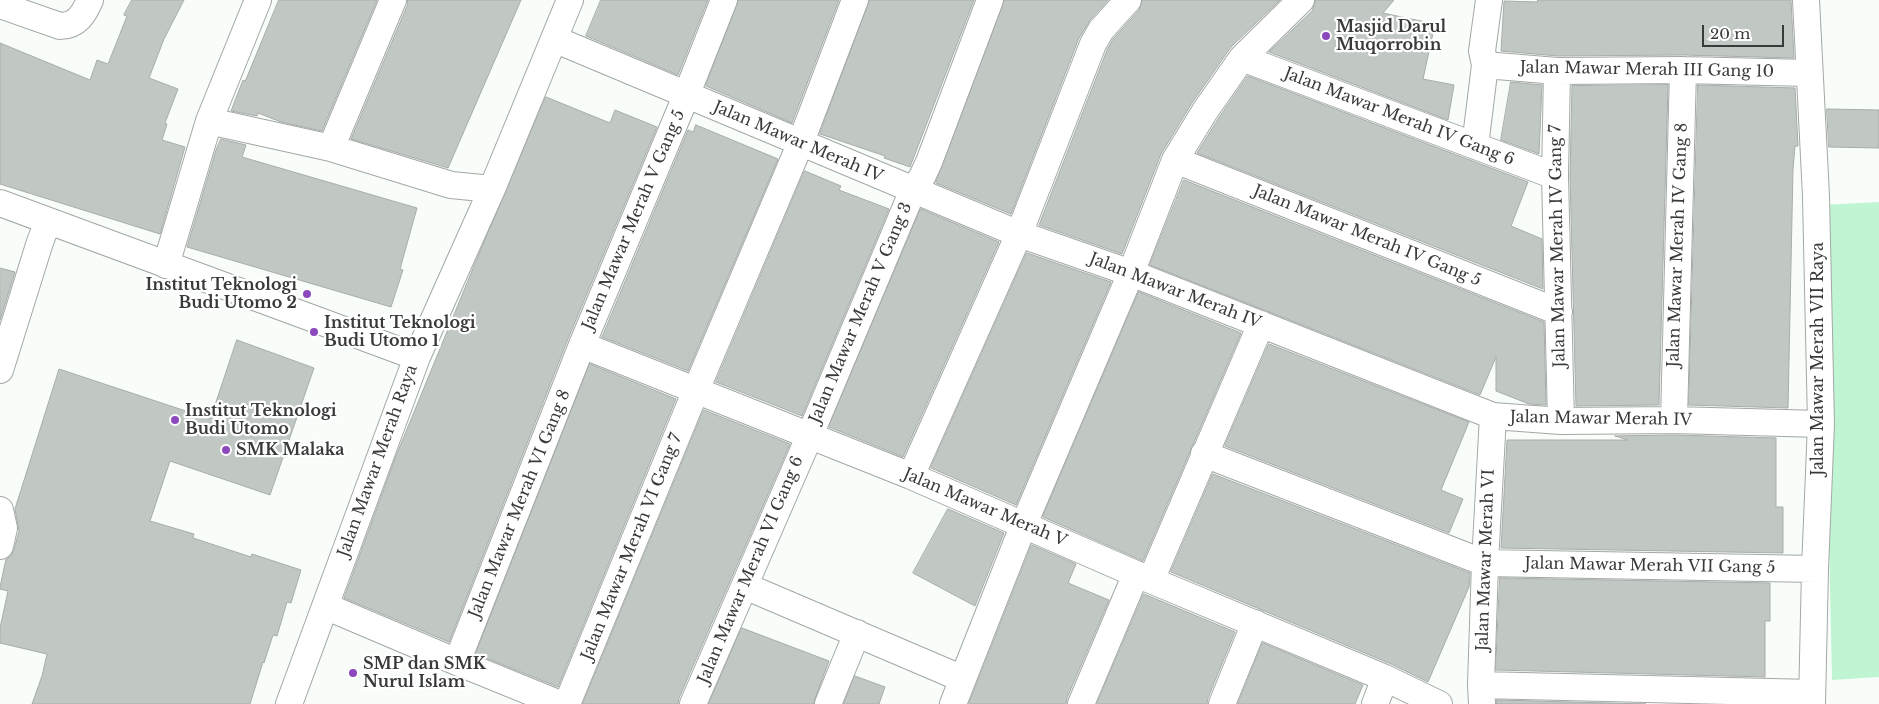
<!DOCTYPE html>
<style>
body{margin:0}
#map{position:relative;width:1879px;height:704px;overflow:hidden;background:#f8fdf9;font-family:"Libre Baskerville",serif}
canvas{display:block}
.scale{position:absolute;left:1702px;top:25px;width:82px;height:22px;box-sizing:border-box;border:2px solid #393b3a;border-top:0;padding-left:6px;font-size:15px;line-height:18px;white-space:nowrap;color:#393b3a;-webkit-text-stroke:4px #fff;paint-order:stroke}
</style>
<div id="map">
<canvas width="1879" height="704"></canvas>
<div class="scale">20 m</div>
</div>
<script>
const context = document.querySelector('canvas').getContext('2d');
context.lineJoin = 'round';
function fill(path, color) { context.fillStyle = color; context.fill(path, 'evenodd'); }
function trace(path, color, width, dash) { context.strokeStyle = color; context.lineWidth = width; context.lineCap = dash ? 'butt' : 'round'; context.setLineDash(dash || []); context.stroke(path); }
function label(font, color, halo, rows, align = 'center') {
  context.font = font + ' "Libre Baskerville",serif'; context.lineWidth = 4.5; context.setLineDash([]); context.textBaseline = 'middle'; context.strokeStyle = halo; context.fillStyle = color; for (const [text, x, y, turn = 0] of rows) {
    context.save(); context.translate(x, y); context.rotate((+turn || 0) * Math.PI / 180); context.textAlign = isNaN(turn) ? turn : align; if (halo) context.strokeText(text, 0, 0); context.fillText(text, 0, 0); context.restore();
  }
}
const green = new Path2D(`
 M1879,202v475l-47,3 -10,-475z`);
const building = new Path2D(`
 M132,0h52l-20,39 -15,39 29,11 -13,34 2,1 -5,16 23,7 -25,87 -160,-50v-141l90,37 7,-20 11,4 19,-48 -3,-1z
 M279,0h98l-55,131 -41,-9 -23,-9 -1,3 -26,-5 12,-31 2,1z
 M408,0h113l-73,168 -97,-29 56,-133z
 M601,0h107l-30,75 -92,-39z
 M739,0h100l-47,123 -86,-37z
 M870,0h104l-64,167 -26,-9 1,-2 -65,-22z
 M1005,0h103l-18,20 -11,18 -68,176 -75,-31z
 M1143,0h137l-49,47 -39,56 -31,51 -39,100 -83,-29 68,-175 6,-11 26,-29z
 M1316,0h78l-11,13 52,11 -12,55 31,6 -6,35 -179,-68 43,-41z
 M1538,0h253l3,58 -111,-3 -125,1 -57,-5 3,-50 33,1z
 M1248,76l280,106 -17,44 31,13 1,50 -346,-136 21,-34z
 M1511,82l31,3 -3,69 -38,-14z
 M1668,85l-9,320 -83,1 -6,-230 2,-90z
 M1698,85l97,3 3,58h-3l-2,23 -5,239 -99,-3z
 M546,97l64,26 5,-13 42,17 -89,212 -119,303 -105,-44 52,-142 80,-195z
 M1827,109l52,1v38l-50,-1z
 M696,125l82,34 -90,212 -86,-34 86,-207 5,2z
 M221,139l25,6 -4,12 175,51 -17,61 3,1 -12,37 -204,-60 29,-97z
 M805,171l36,15 -2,4 50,19 -87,207 -86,-34z
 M1184,180l360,142 2,83 -17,-1 -33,-13v-34l-16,38 -330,-130z
 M921,209l78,33 -96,215 -74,-30z
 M1027,253l84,29 -95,223 -85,-37z
 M0,268l15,4 -15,48z
 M1139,292l102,41 -98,228 -100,-44z
 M237,340l77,28 -44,127 -100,-34 -20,60 44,13 -1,4 58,19 1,-3 49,16 -10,33 -4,-1 -10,34 -4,-1 -9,28 -1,-1 -13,42h-218l10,-28 5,-22 -47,-11v-15l8,-37 -8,-2v-2l6,-28 5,-3 3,-6 5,-19 -4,-22 44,-140 151,50z
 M1269,344l200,78 -28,68 22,9 -14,34 -224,-87z
 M590,364l86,35 -118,288 -82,-33z
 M704,410l86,34 -111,254 -1,6h-95z
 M1674,435l102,3v69h7v46l-282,-5 6,-108h121l-13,-4z
 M1213,474l257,99 -1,14 -41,95 -37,-18 -220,-92z
 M948,509l56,24 -29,73 -62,-33z
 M1032,545l44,19 -8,19 41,17 -42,98 -1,6h-97z
 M1500,578l270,5v38h-5v56l-269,-7z
 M1144,594l91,38 -27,66 -1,6h-110z
 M742,628l87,33 -16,43h-104z
 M1263,643l100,42 -8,19h-117z
 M855,676l30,11 -6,17h-35z
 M1497,700l149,4h-149z`);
const minor = new Path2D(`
 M1806,0l10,196 5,228 -6,145 -3,135
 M0,5l60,21c17,0 24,-12 30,-26
 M554,39l465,195 112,39 362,143 68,5 113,-1 147,4
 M1242,58l313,118
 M1485,65l72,6 126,-1 126,3
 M1557,71l-2,105 6,245
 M209,121l122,27 120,37 41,4
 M1475,146l10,-81 -3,-14 7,-51
 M331,148l62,-148
 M1175,160l384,152
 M0,203l417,154
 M166,265l43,-144 49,-121
 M582,345l329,131 225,98 249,104 54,26
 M0,370l40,-128 8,-21
 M1674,420l9,-350
 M1204,454l281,109 330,6
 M911,476l108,-242 74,-190 8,-14 27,-30
 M0,510l4,18 -4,18
 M1151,580l110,-256
 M745,586l218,93
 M325,606l132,56 103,42
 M457,662l125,-317 104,-249 38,-96
 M1481,685l331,8
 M289,704l128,-347 75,-168 78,-189
 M567,704l129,-314 105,-248 54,-142
 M693,704l117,-269 103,-245 9,-13 7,-15 61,-162
 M828,704l29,-71
 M953,704l71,-180 107,-251 44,-113 30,-49 37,-53 59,-58
 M1081,704l55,-130
 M1222,704l33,-81
 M1375,704l10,-26
 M1482,704l-1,-19 4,-122 8,-147`);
const markers = [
 [1326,36,5,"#8c49bd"],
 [307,294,5,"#8c49bd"],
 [314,332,5,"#8c49bd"],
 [175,420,5,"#8c49bd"],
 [226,450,5,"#8c49bd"],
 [353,673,5,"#8c49bd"]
];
const poiNames = [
 ["Masjid Darul",1336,27],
 ["Muqorrobin",1336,45],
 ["Institut Teknologi",297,285,"right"],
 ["Budi Utomo 2",297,303,"right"],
 ["Institut Teknologi",324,323],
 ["Budi Utomo 1",324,341],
 ["Institut Teknologi",185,411],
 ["Budi Utomo",185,429],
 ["SMK Malaka",236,450],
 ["SMP dan SMK",363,664],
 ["Nurul Islam",363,682]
];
const streetNames = [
 ["Jalan Mawar Merah III Gang 10",1647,70,1],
 ["Jalan Mawar Merah IV Gang 6",1399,117,21],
 ["Jalan Mawar Merah IV",798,142,23],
 ["Jalan Mawar Merah V Gang 5",634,220,-67],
 ["Jalan Mawar Merah IV Gang 5",1367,236,22],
 ["Jalan Mawar Merah IV Gang 8",1678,245,-88],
 ["Jalan Mawar Merah IV Gang 7",1558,246,-91],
 ["Jalan Mawar Merah IV",1175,291,21],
 ["Jalan Mawar Merah V Gang 3",861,313,-67],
 ["Jalan Mawar Merah VII Raya",1818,359,-90],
 ["Jalan Mawar Merah IV",1601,419,1],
 ["Jalan Mawar Merah Raya",378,461,-70],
 ["Jalan Mawar Merah VI Gang 8",520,504,-68],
 ["Jalan Mawar Merah V",985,508,23],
 ["Jalan Mawar Merah VI Gang 7",632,547,-68],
 ["Jalan Mawar Merah VI",1486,560,-88],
 ["Jalan Mawar Merah VII Gang 5",1650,566,1],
 ["Jalan Mawar Merah VI Gang 6",751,570,-67]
];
fill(green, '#bff5d2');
fill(building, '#c1c7c3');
trace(building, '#a8ada9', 1);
trace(minor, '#a3a8a5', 28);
trace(minor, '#fff', 26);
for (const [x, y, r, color] of markers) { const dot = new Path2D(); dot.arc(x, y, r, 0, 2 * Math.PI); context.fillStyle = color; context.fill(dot); trace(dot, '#fff', 2); }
label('bold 16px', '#393b3a', '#fff', poiNames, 'left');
label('16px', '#393b3a', '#fff', streetNames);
</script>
